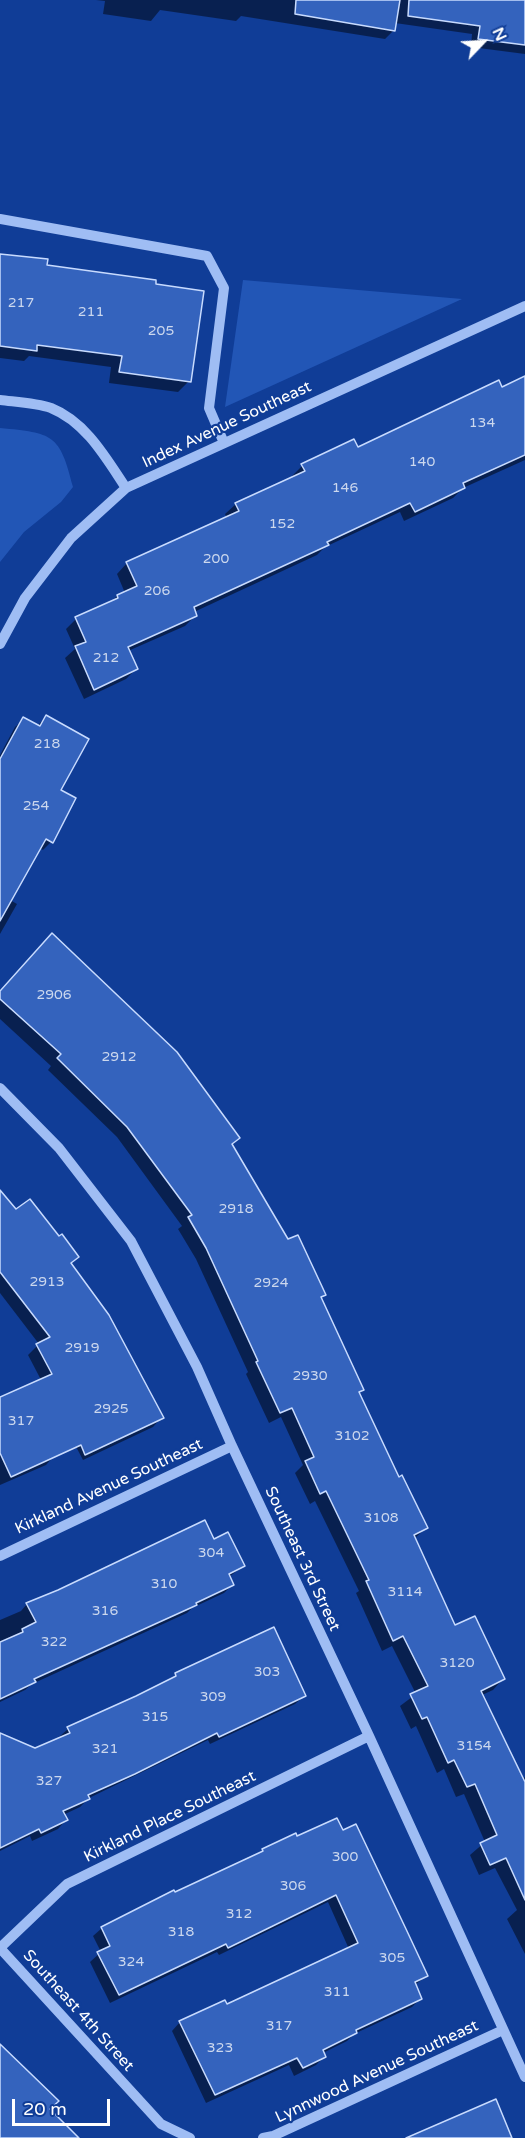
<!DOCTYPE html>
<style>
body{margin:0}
#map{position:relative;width:525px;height:2138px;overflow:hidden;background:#103d97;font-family:"Varela Round",sans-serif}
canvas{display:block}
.north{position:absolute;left:453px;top:12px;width:60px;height:60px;-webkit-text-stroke:4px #103d97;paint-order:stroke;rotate:65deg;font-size:16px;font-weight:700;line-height:24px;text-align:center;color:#fff}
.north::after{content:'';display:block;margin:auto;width:21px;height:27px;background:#fff;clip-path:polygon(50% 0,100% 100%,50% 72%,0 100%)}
.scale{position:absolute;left:12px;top:2099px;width:98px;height:27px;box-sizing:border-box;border:3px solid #fff;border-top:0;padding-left:8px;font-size:18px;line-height:21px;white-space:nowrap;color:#fff;-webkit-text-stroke:4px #103d97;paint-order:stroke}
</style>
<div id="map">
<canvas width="525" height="2138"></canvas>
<div class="north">N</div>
<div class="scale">20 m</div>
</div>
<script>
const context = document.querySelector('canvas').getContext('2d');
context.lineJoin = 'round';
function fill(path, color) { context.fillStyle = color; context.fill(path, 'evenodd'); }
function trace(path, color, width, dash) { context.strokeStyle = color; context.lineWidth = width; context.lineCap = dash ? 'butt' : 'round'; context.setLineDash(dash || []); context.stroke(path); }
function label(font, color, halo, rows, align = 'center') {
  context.font = font + ' "Varela Round",sans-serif'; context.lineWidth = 4.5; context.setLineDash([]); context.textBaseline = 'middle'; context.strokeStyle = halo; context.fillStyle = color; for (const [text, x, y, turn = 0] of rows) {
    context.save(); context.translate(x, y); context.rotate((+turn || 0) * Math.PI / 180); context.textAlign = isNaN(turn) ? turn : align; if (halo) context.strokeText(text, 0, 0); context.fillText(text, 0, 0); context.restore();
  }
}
const green = new Path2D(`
 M243,280l219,19 -237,108z
 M0,428c53,5 60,6 73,59l-12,15 -37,30 -24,30z`);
const shadow = new Path2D(`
 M96,0h429v54l-54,-7 1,-13 -77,-11 -1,7 -9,9 -144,-23 -5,5 -76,-11 -9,11 -48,-7 2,-13z
 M0,256l45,10 144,115 -11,11 -69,-9 2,-16 -82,-11 -5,5 -24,-3z
 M525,378v82l-62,28 -10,10 -49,23 -4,-9 -75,35 -8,8 -123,57 2,3 -11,11 -57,25 8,18 -10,10 -42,20 -19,-41 10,-9 -9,-20 10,-10 34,-16 7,-7 8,-3 -8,-19 10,-11 100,-45 -2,-4 11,-10 57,-26 -1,-2 10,-10 55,-17z
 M47,716l12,75 -8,51 -8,8 -3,-2 -30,52 7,4 -17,30v-179l15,-28 9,-8 13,7z
 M0,992l231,153 56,96 37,53 -4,5 42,91 -4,4 40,85 28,49 -12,11 40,88 49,52 -10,11 -11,5 40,84 3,-2v177l-18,-35 10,-9 -22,-42 -16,7 -9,-20 15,-13 -21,-48 -8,3 -12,-28 -7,4 -21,-47 -5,3 -11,-23 16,-12 -24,-48 -10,5 -26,-58 3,-2 -44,-90 -5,3 -15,-31 8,-8 -22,-48 -12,6 -23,-49 2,-2 -52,-113 -18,-30 4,-3 -65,-89 -69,-67 3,-4 -51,-47z
 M0,1192l16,20 43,26 18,19 -7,7 92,153 -9,10 -70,33 -55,-105 11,-11 -39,-51z
 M0,1399l54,57 -8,9 -46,20z
 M204,1522l10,19 29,25 -14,11 4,7 -9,9 -32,15 -5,5 -155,71 -7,6 -25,12v-82l21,-9 6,-7z
 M176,1675l128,21 -9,8 -85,40 -2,-4 -119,58 -9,9 -17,8 3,5 -8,9 -26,12 -2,-5 -30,15v-92l35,-9 25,-11 -1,-2 9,-8 102,-49z
 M295,1835l131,141 -11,9 5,14 -8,8 -58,27 -7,7 -24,12 1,4 -8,8 -22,11 -5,-11 -83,38 -34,-72 8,-9 46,-16 123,-57 -21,-47 -109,53 -2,-3 -107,51 -20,-41 11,-10 -8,-16 9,-8 156,-73 5,-5z`);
const building = new Path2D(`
 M296,0h104l-5,31 -100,-17z
 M409,0h116v45l-47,-6 2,-13 -72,-10z
 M0,254l48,5 -1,6 109,15v4l48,7 -13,91 -72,-10 3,-16 -85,-11v6l-37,-5z
 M525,376v79l-62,28 2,5 -50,24 -5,-9 -83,39 2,3 -135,62 3,9 -69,31 10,22 -44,21 -19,-44 11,-4 -11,-25 43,-19 -1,-3 20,-9 -11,-24 113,-51 -4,-8 70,-32 -4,-7 53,-25 4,8 141,-67 3,7z
 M46,715l43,24 -28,51 15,8 -23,45 -7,-4 -46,82v-162l23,-42 17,9z
 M52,933l125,119 63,86 -8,6 56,95 10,-4 28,60 -5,2 43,93 -5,2 40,85 3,-2 26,53 -14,7 41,90 20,-9 30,63 -24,12 44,91v118l-19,-42 -16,7 -10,-22 17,-8 -22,-51 -8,3 -13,-27 -6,3 -21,-46 -5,2 -12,-25 18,-8 -25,-50 -10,5 -27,-60 3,-1 -43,-89 -6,3 -15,-33 9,-4 -22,-49 -12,5 -24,-51 2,-1 -52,-113 -18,-31 4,-2 -65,-88 -70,-69 4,-4 -61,-55v-8z
 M0,1190l16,19 14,-10 29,37 3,-2 17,23 -8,6 38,52 55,103 -79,37 -4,-10 -70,32 -11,-24v-56l52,-23 -16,-30 14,-7 -50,-65z
 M205,1520l9,19 14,-7 17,34 -16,8 5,11 -38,18 1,2 -163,74 2,3 -36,17v-57l23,-10 -1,-3 14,-7 -10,-19 32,-13z
 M274,1627l32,69 -87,41 -2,-4 -82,41 -47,21 2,4 -27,12 5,9 -27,13 -2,-4 -39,19v-115l35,15 35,-15 -3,-6 69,-31 40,-20 -1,-3z
 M337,1818l6,12 13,-6 50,105 22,47 -13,6 7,17 -66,31 1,3 -34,17 3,7 -23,11 -6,-10 -82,37 -36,-74 46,-21 2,4 131,-61 -22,-48 -108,53 -2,-4 -107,51 -22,-43 13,-6 -9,-19 73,-37 1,2 88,-41 -1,-2 34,-16 1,3z
 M0,2044l59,57 -9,8 29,29h-79z
 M496,2099l16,39h-106z`);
const minor = new Path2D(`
 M0,219l207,37 17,32 -15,120 15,35
 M0,400c16,2 36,3 51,8 35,14 55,50 75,80
 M0,644l25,-46 46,-60 55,-50 399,-182
 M0,1088l59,60 72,93 66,126 35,79 137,290 156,341
 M0,1556l232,-110
 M0,1948l67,-64 302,-148
 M0,1948l161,176 29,14
 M263,2138l10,-2 230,-106`);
const numberNames = [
 ["217",21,303],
 ["211",91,312],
 ["205",161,331],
 ["134",482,423],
 ["140",422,462],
 ["146",345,488],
 ["152",282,524],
 ["200",216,559],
 ["206",157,591],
 ["212",106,658],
 ["218",47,744],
 ["254",36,806],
 ["2906",54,995],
 ["2912",119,1057],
 ["2918",236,1209],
 ["2913",47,1282],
 ["2924",271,1283],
 ["2919",82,1348],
 ["2930",310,1376],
 ["2925",111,1409],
 ["317",21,1421],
 ["3102",352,1436],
 ["3108",381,1518],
 ["304",211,1553],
 ["310",164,1584],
 ["3114",405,1592],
 ["316",105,1611],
 ["322",54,1642],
 ["3120",457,1663],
 ["303",267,1672],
 ["309",213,1697],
 ["315",155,1717],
 ["3154",474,1746],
 ["321",105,1749],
 ["327",49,1781],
 ["300",345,1857],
 ["306",293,1886],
 ["312",239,1914],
 ["318",181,1932],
 ["305",392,1958],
 ["324",131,1962],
 ["311",337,1992],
 ["317",279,2026],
 ["323",220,2048]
];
const streetNames = [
 ["Index Avenue Southeast",227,425,-25],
 ["Kirkland Avenue Southeast",109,1487,-25],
 ["Southeast 3rd Street",302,1559,65],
 ["Kirkland Place Southeast",170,1817,-26],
 ["Southeast 4th Street",78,2011,48],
 ["Lynnwood Avenue Southeast",377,2072,-25]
];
fill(green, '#2256b6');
fill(shadow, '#0007');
fill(building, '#3463bd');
trace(building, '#c8dbfe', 1.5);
trace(minor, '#9fbdf4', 10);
label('14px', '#ccd8ee', null, numberNames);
label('16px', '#fff', '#103d97', streetNames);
</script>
